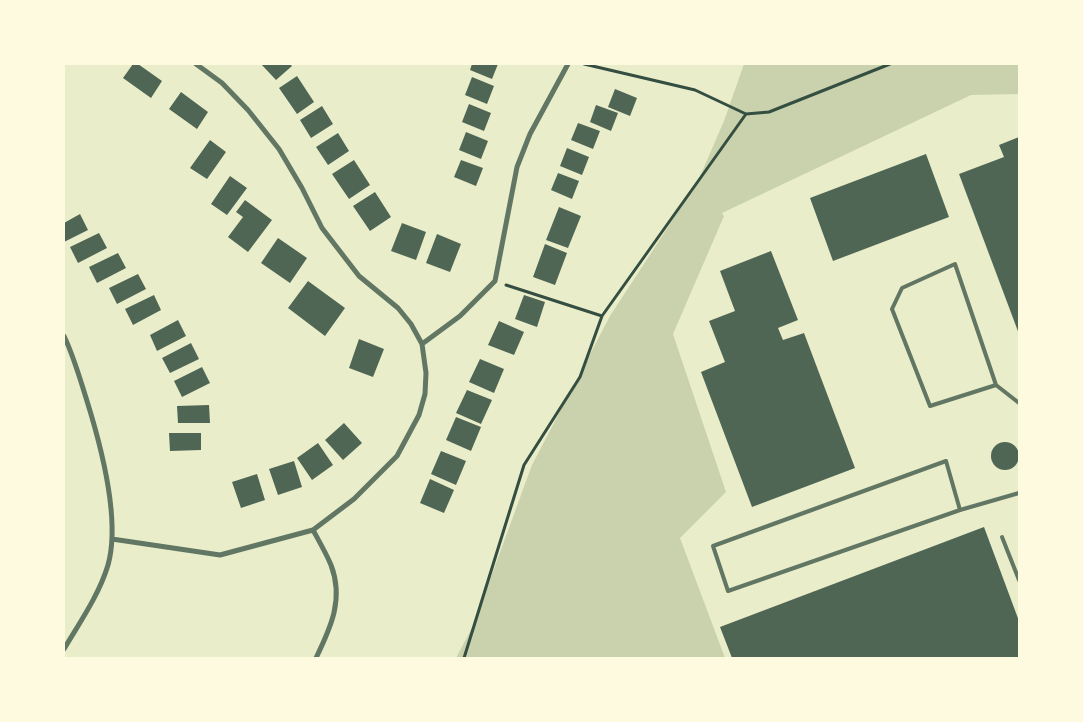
<!DOCTYPE html>
<style>
body{margin:0}
#map{position:relative;width:1083px;height:722px;overflow:hidden;background:#e9edc9;font-family:Figtree,sans-serif}
canvas{display:block}
.frame{position:absolute;inset:0;border:65px solid #fefae0;pointer-events:none}
</style>
<div id="map">
<canvas width="1083" height="722"></canvas>
<div class="frame"></div>
</div>
<script>
const context = document.querySelector('canvas').getContext('2d');
context.lineJoin = 'round';
function fill(path, color) { context.fillStyle = color; context.fill(path, 'evenodd'); }
function trace(path, color, width, dash) { context.strokeStyle = color; context.lineWidth = width; context.lineCap = dash ? 'butt' : 'round'; context.setLineDash(dash || []); context.stroke(path); }
const green = new Path2D(`
 M744,64h275v30l-48,1 -249,118 2,3 -51,118 53,158 -46,46 45,120h-269l17,-32 59,-161 78,-149 88,-135 26,-60z`);
const building = new Path2D(`
 M133,64h5l24,17 -11,17 -28,-20z
 M261,64h29l2,2 -16,14z
 M472,64h26l-6,15 -22,-9z
 M297,76l17,26 -17,12 -18,-26z
 M472,77l22,9 -7,18 -22,-9z
 M615,89l22,9 -7,18 -22,-9z
 M181,92l27,20 -11,17 -28,-20z
 M469,104l22,9 -7,18 -22,-9z
 M596,105l22,8 -7,18 -21,-9z
 M322,106l11,18 -22,14 -11,-18z
 M578,123l22,8 -7,18 -22,-9z
 M466,132l22,9 -7,18 -22,-9z
 M338,133l11,18 -21,14 -12,-18z
 M1019,137v197l-60,-160 45,-17 -5,-12z
 M210,140l16,12 -19,27 -17,-11z
 M567,148l22,9 -7,18 -22,-9z
 M926,154l23,63 -116,44 -23,-63z
 M354,160l16,25 -21,14 -17,-25z
 M461,160l22,8 -7,18 -22,-9z
 M558,173l21,8 -7,18 -21,-9z
 M230,176l17,12 -20,27 -16,-11z
 M375,192l16,25 -21,14 -17,-25z
 M245,200l27,20 -24,32 -20,-15 15,-20 -7,-5z
 M559,207l22,9 -13,32 -22,-8z
 M80,214l8,16 -24,12v-19z
 M402,223l24,9 -10,28 -25,-9z
 M99,233l8,15 -29,15 -8,-16z
 M437,234l24,10 -11,28 -24,-9z
 M278,238l29,20 -17,25 -29,-20z
 M545,244l22,9 -12,32 -22,-8z
 M771,251l27,69 -20,8 5,12 21,-7 51,135 -103,39 -51,-135 24,-10 -16,-41 26,-10 -15,-40z
 M118,253l8,15 -29,15 -8,-16z
 M138,274l8,15 -29,15 -8,-16z
 M308,281l37,27 -20,28 -37,-28z
 M154,295l7,15 -28,15 -8,-16z
 M524,295l21,7 -8,25 -22,-8z
 M178,320l8,16 -29,15 -7,-16z
 M499,321l25,11 -10,23 -26,-10z
 M359,339l25,10 -11,28 -24,-9z
 M191,343l8,16 -29,14 -8,-15z
 M480,359l24,10 -10,24 -25,-11z
 M202,367l8,16 -28,14 -8,-16z
 M467,390l25,10 -11,24 -25,-11z
 M209,405l1,18h-32l-1,-17z
 M456,417l25,10 -10,24 -25,-11z
 M344,423l18,20 -19,17 -18,-20z
 M169,433h32v17l-31,1z
 M991 456a14 14 0 1 1 28 0a14 14 0 1 1-28 0Z
 M318,443l15,22 -21,15 -15,-22z
 M441,451l25,10 -10,24 -25,-11z
 M294,461l8,26 -24,8 -9,-26z
 M257,474l8,26 -24,8 -9,-26z
 M430,479l24,11 -10,23 -24,-10z
 M984,527l35,94v37h-287l-12,-31z`);
const path = new Path2D(`
 M584,64l111,26 51,24
 M506,285l96,31
 M464,658l60,-193 56,-88 22,-61 144,-202 23,-2 121,-48`);
const service = new Path2D(`
 M996,385l-66,21 -38,-97 10,-21 53,-24 41,121 23,18
 M960,510l-14,-49 -233,85 15,45 232,-81 59,-17
 M1002,537l17,43`);
const minor = new Path2D(`
 M64,336c10,21 16,43 23,65 14,45 34,118 21,164 -9,30 -28,57 -44,84
 M422,344l38,-28 35,-35 22,-114 13,-33 38,-70
 M313,530c6,11 13,23 18,35 13,34 0,62 -15,93
 M112,539l108,16 93,-25 41,-31 43,-43 22,-41 6,-21 1,-21 -4,-29 -11,-20 -13,-16 -39,-32 -37,-48 -20,-40 -23,-39 -31,-39 -26,-27 -26,-19`);
fill(green, '#cad2ad');
fill(building, '#4f6655');
trace(path, '#344e41', 3);
trace(service, '#617663', 4);
trace(minor, '#617663', 5);
</script>
